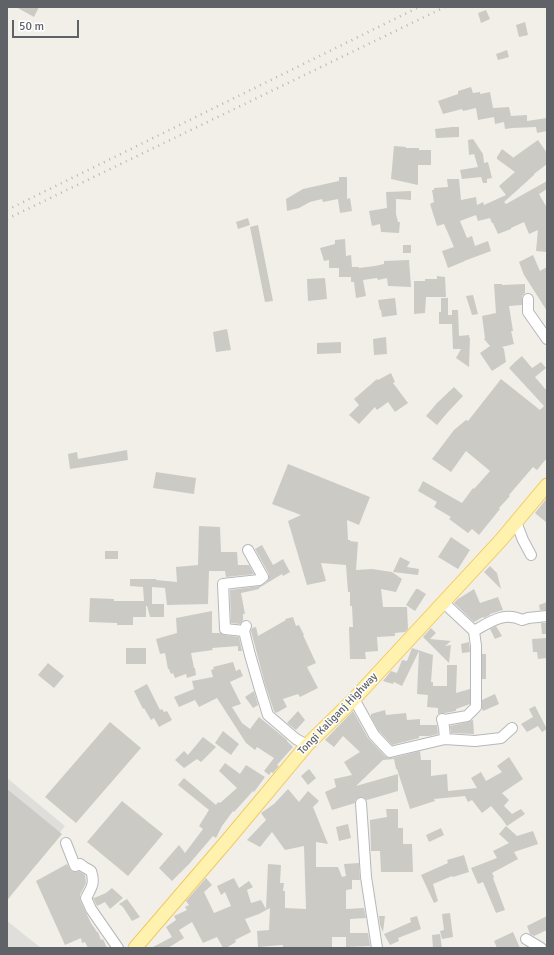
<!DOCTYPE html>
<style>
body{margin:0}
#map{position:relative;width:554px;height:955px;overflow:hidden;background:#f1efe8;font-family:Signika,sans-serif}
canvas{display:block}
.frame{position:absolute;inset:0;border:8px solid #5f6368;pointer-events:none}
.scale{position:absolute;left:12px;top:20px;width:67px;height:18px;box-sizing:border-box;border:2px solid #5f6368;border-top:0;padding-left:5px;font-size:12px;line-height:14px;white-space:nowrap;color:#5f6368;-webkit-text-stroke:3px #fff;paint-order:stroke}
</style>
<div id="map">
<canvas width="554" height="955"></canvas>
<div class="frame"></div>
<div class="scale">50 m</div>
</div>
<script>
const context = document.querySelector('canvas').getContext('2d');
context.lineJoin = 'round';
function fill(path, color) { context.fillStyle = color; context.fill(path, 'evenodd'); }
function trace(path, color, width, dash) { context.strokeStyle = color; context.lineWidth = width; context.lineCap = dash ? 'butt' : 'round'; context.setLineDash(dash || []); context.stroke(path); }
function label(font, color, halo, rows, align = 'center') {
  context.font = font + ' Signika,sans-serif'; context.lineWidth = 3; context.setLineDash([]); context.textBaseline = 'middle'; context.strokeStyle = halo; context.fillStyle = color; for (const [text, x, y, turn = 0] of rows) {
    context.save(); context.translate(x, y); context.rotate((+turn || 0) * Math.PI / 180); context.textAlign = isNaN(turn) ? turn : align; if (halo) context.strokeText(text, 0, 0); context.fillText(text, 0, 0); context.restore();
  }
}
const industrial = new Path2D(`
 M7,778l58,48 -58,75z
 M7,921l34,27h-34z`);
const building = new Path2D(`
 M16,7h23l-5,10z
 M486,10l4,9 -9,4 -3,-10z
 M525,22l3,13 -9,2 -3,-12z
 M507,50l2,7 -11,3 -2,-6z
 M471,87l2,6 7,-1v2l10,-2 3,16 16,-1 2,9 16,-1v6l20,-3v13l-10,2 -1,-6 -24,1 -7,1 -1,-7 -9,2 -1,-7 -16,3 -2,-12 -13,3 -1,-2 -19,5 -5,-13 20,-7v-3z
 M452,127h7v10l-23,1 -1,-9z
 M473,139l10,15 1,9 4,-1 4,16 -5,1v4h-4l-2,-6 -19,2 -2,-9 18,-3 -4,-13 -5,1 -1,-15z
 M538,140l9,13v11l-13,10v1l-30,27 2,2 41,-23v8l-8,5 8,14v44l-11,-1 2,-21 -9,4 -5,-12 -13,6v1l-13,5 -5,-11h-1l-2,-5 -12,3 -2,-6 -16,6 7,17 5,-2 3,10 13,-5 3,10 -27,10h1l-17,7 -6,-17 12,-4 -10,-23 -7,2 -7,-22 4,-2 -2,-12h2v-2l14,-1 -1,-8h12l2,21 15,-3 1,8 6,-3 1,3 22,-10 -7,-9 16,-14 -18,-13v-2l5,-8 12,9v-1z
 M394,146l12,1v1h13v2h12v15h-13v20l-27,-6z
 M339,177h8v22l3,-1 2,13 -12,2 -2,-14 -15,3 -1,-3 -12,3 -11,6 -12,3 -1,-12 17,-10 36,-8z
 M411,191v9l-15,-1v15l2,8h2l-1,11 -18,-1 -1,-8 -8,2 -3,-15 18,-3 -1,-16z
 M248,218l2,7 -12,4 -2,-7z
 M258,225l15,76 -8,1 -15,-75z
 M345,239l1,17 5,-1 1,12h7v1l16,-2 9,-2v-3l25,-1 2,27 -23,-1 -1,-8 -9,2 -1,-2 -14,2 3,16 -10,2 -2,-16h-3v-5h-12v-9h-10v-8l-5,1 -4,-13 15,-4v-4z
 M403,245h8v8h-8z
 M533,255l7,16 7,-4v44l-23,-36 -5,-13z
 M437,276l8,1 1,20h-20l-1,16 -11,1v-33h11v-2h12z
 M325,278l2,21 -19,2 -1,-22z
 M494,284h8v1l23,-1v9l-3,3v9l-13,1 4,25h-2l3,13 -12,3 2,2 2,13 -14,9 -12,-18 10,-7 -6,-7 1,-1 -3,-22 14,-3z
 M473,295l5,19 -6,1 -6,-19z
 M395,298l2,17 -15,2 -1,-7h-1l-2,-10z
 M441,298h7v17h4v-5h6l1,26 10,-1v3l1,-1 -1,30 -13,-9 5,-9h-8l-1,-25h-13v-12h2z
 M227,329l4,21 -15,2 -3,-20z
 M386,337l1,17 -13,1 -1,-16z
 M341,342v11l-24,1v-11z
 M522,356l10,12 9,-6 5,6 -11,9 12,14v67l-10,12 -4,-3 -24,28 1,1 -11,12 1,1 -21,26 -7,-6 -4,4 -19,-14 2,-2 -17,-10 3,-5 -19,-11 5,-10 39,22 11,-15 1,1 16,-18 -24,-20 -15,21 -19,-13 22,-29 12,-10 2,1 33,-42 39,31 4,-4 -35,-38 6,-6z
 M391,373l4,9 -2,1 15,20 -13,9 -7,-10 -11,8 -2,-3 -16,17 -10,-9 10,-10 -5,-6 23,-20 1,1z
 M454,387l9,9 -16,17 -10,12 -11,-9 11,-13z
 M127,450l1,10 -58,9 -2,-15 9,-2 1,7z
 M288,464l82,33 -11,28 -12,-5 1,20h2v1l8,1 -2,28 16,-1 20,3 10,7 -6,13 -15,-3 2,18h24l1,22 -3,3 -10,1v3l-18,1 1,14 -13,1 1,7h-16l-1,-32h4l-1,-21h-2v-14h-2l-2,-27 -25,-2 5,18 -19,4 -19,-64 13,-6 -29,-11z
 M156,472l40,6 -2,16 -41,-6z
 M547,498v25l-12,-10z
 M199,526l21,1 1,25h16l1,13h11l5,9 -28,3 -1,-6h-16l-1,33 -41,1 -2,-17 -13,-1v17h12v13h-14l-3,-11h-1v11h-13v8h-16v-2l-28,-1 1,-24 24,1v2h30l-1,-14 -13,-1v-7h26v1l21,2 -1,-15 22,-2z
 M451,537l19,13 -12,19 -20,-12z
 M262,545l11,20 10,-6 7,13 -7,4 -1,-2 -23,14v1l-18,4 4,21h-2v6l-3,4 -9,-1 -1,-33 30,-4 7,-4 2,-3v-5l-14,-25z
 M105,551h13v8h-13z
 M400,557l10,5 -3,5 12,2 -1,6 -25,-3z
 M490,566l7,7 4,16 -17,-17z
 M416,589h2l8,5 -11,17 -9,-6z
 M474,589l6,14 18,-6 5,13 -13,4v1l-6,3 -1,-1 -9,5 -20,-19 4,-4z
 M547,602v8h-7l-1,-5z
 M212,611v22h8l4,2 15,2 3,14h-4v-5l-26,2 1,2 -22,3 3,15h1l1,7 -9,3 -1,-4 -11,4 -2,-5 -2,1 -2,-5h-1l-3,-16 -5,1 -4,-15 21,-6 -1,-15z
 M293,617l3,9 3,-1 5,10h-1l13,28 -9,4 11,21 -18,9 -2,-3 -15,5 4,8 -11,6 -2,-2 -9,-27 -14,-53 1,-3 4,-1 2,9 28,-16 -1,-1z
 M541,623h6v11h-5z
 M496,626l6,10 -7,3 -5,-10z
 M431,628l5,5 -6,6 21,2 -6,5 6,-1 -2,18 -26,-26z
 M547,638v20l-9,1 -1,-7h-4l-1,-13z
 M469,642l1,10 -8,1 -1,-9z
 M126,648h20v16h-20z
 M412,648l21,7 -2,27h2v4h14v-21h10l-1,28 14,-4v15l-14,5v2l-11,2h-4l-3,1v-6l-11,-1 1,-12 -11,-1 2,-43 -17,35 -8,-4 -1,2 -10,-3 8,-10 6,2 5,-13 5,1z
 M482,654h4v25h-4z
 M233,662l3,9 4,-2 3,7 -13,6 11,22 -9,3 10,16 8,6 9,-12 28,23v1l6,6 -16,18 2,1 -6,7 -2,-1 -2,3 -5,-4 10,-13 -17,-11 -2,3 -9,-7 -29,-45 -18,9 -4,-7 -16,7 -5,-10 20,-8 -2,-8 21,-4 -2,-7 3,-1 -1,-2z
 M48,663l16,13 -10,12 -16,-13z
 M147,684l13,26 2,-1 2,3 3,-1 5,9 -13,7 -5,-9 -3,2 -7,-12 -1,1 -9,-18z
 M254,691l4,14 -5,3 -8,-11z
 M495,694l4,10 -16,7 -1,-2v-9z
 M535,706l12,23 -5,3 -4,-6 -11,6 -6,-8 12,-7 -4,-8z
 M385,710l1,5 20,-2 1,7 13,-1v6h17l1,9 -8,2h-11v2l-27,7 -13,-14 -8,-14v-3z
 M298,711l7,9 -9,10 -9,-7z
 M353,711l15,27 17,18 4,2h3l28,-7 1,9h10v16l16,-2 1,17 29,-3 -6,-10 10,-6 5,9 16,-9 -5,-6 12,-9 14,22 -21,14 7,7 -5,6 8,8 9,-5 4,5 -18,12 -5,-7 -11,-13 -9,7 -10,-13 -4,2 -3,-6 -31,3 1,2 -25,8 -13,-40h-1l-2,-10 -11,1 -27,26 42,-12v17l-31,9 -4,-3h-3l-5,3v3l-23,7 -7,-18 11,-5 -2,-8 18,-4 -8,-13 16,-10 -17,-16 -9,11 -9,-7z
 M472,720h1l1,14 -23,-1 -1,-7 18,-4z
 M110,722l31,26 -65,75 -31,-26z
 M223,731l16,13 -8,11 -16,-12z
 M203,737l13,10 -15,15 -4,-3 -13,9 -9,-8 9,-9 4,4z
 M225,763l15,11 6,-9 19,12 -11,15 -1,-1 -19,21 -1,-1 -11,15 -6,12 -3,-2 -23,27 -18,18 -13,-13 20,-23 6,8 18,-24 -4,-3 10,-16 -31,-25 6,-7 32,27 2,-3 2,1 17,-15 -18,-17z
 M309,769l7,9 -8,7 -7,-9z
 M7,789l55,45 -55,66z
 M288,789l11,13 9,-11 11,10 -6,6 15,37 -12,-2v25h22l4,10 4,-1 -2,-12 15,-1 1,17h-8v9l-6,1v19l18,-1 2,10 -16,1v14h18l2,13 -24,1v-10h-14v11h-49v-3l-25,2 -1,-16 12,-1 1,-22 -11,6 -14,5 6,13 -16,8 1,2 -10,6h-3l-6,-11 -14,6 -11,-21 -13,8 5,8 -16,10h-17l21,-11 -6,-10 10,-7 -2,-4 13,-6 -2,-3 4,-2 -3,-4 20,-23 6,7 -8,7 10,21 17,-7 -6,-14 -4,3 -4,-9 17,-8 5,10 10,-7 4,6 -6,3 4,13 10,-3 5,9 2,-45 13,1 -1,18h4l-1,8h2v17l21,1 -2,-63 -19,4 -13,-18 -12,15 -13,-7 19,-20 -5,-7 13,-9z
 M122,801l41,33 -35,42 -41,-34z
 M386,809h12v19h5v16h9l1,28h-32l-1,-21h-9l-1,-31 17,-3z
 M348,824l3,14 -12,3 -3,-14z
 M506,826l11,10 16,-5 5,13 -24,8 4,7 -26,14 2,4 -1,1 12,32 -9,3 -13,-31 -5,2 -7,-16 26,-10 -4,-7 16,-8 -10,-9z
 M441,828l3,7 -15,7 -3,-7z
 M464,855l5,17 -16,5 -1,-1 -19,8 5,17 -4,2 -13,-28 27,-12 -1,-3z
 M67,864l4,7 3,1 5,-1 6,4 1,8 -6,12v5l11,23 6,9h1l3,8 2,-1 4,9h-19l-3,-6 -3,1 -1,-5 -16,7 -29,-64z
 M112,888l11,10 -13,11 -5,-7 -8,4 -4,-8 1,-1v1l12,-5z
 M127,899l13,18 -8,4 -9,-14 -4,-3z
 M450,913l3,24 -11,2 -2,-8 4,-1 -2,-16z
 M379,916h6l-2,16 -3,-7z
 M417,916l4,13 -23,9 1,3 -9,4 -6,-11 27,-12 -1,-4z
 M547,916v14l-13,6 -4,-2 -3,-8z
 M513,932l7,16h-23l-3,-7z
 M440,934l2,14h-9l-1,-13z`);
const minor = new Path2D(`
 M528,299v13l19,27
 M516,522l7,18 8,15
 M443,602l31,29 2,15v61l-9,9 -22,4 -3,-1 2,8 1,12
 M246,626l-2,5 6,24 9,31 9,29 28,24 11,6
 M244,631l-19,-2 -2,-45 36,-4 4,-3 -15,-27
 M474,631c16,-9 31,-20 48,-11l6,-2 19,-2
 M354,699l20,36 16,17 55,-13 30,2 26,-3 11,-10
 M361,803l5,74 11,71
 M66,843l9,23 5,-2 4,3 7,4c4,12 1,16 -5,27l5,11 27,39
 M526,939l15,9`);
const major = new Path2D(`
 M135,948l91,-106 81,-97 47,-46 147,-159 46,-55`);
const rail = new Path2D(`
 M7,210l412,-203
 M7,219l438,-212`);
const streetNames = [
 ["Tongi Kaliganj Highway",338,714,-46]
];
fill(industrial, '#e0deda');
fill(building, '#cccac5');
trace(minor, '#b5b8bc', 12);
trace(major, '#f2c960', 15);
trace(minor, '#fff', 10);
trace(major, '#fff2af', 13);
trace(rail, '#b6b7b8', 2.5, [1, 5]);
label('11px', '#5f6368', '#fff', streetNames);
</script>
